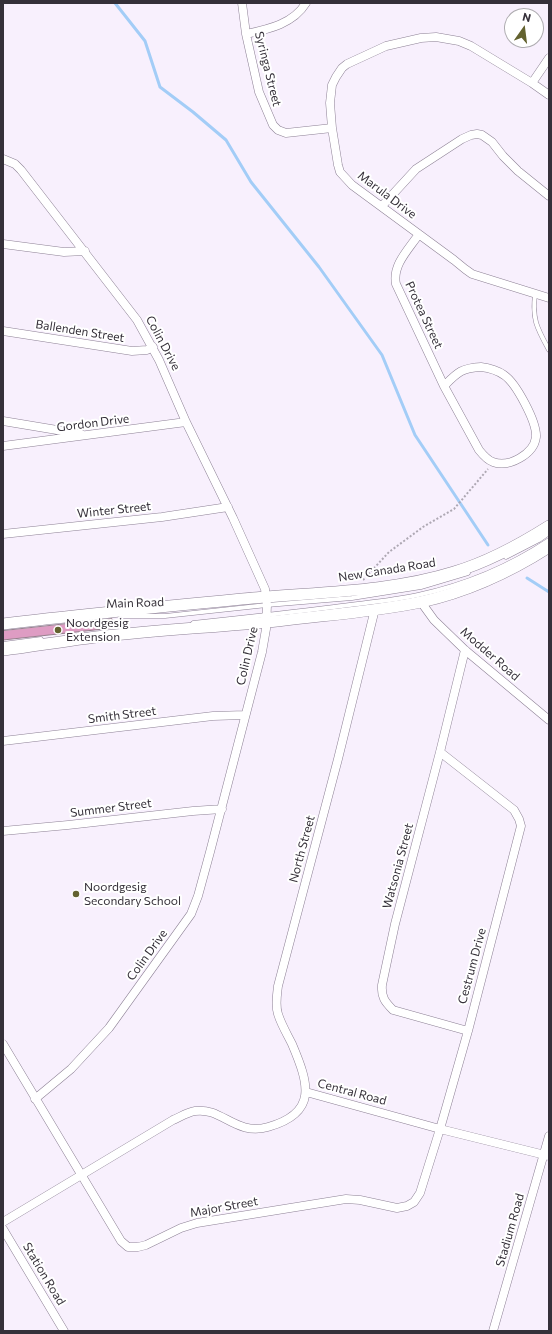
<!DOCTYPE html>
<style>
body{margin:0}
#map{position:relative;width:552px;height:1334px;overflow:hidden;background:#f8f0fd;font-family:Commissioner,sans-serif}
canvas{display:block}
.frame{position:absolute;inset:0;border:4px solid #353039;pointer-events:none}
.north{position:absolute;left:504px;top:8px;width:40px;height:40px;box-sizing:border-box;background:#fff;border:1px solid #aeacb0;border-radius:50%;rotate:14deg;font-size:11px;font-weight:700;line-height:16px;text-align:center;color:#353039}
.north::after{content:'';display:block;margin:auto;width:14px;height:18px;background:#63622f;clip-path:polygon(50% 0,100% 100%,50% 72%,0 100%)}
</style>
<div id="map">
<canvas width="552" height="1334"></canvas>
<div class="frame"></div>
<div class="north">N</div>
</div>
<script>
const context = document.querySelector('canvas').getContext('2d');
context.lineJoin = 'round';
function trace(path, color, width, dash) { context.strokeStyle = color; context.lineWidth = width; context.lineCap = dash ? 'butt' : 'round'; context.setLineDash(dash || []); context.stroke(path); }
function fill(path, color) { context.fillStyle = color; context.fill(path, 'evenodd'); }
function label(font, color, halo, rows, align = 'center') {
  context.font = font + ' Commissioner,sans-serif'; context.lineWidth = 4; context.setLineDash([]); context.textBaseline = 'middle'; context.strokeStyle = halo; context.fillStyle = color; for (const [text, x, y, turn = 0] of rows) {
    context.save(); context.translate(x, y); context.rotate((+turn || 0) * Math.PI / 180); context.textAlign = isNaN(turn) ? turn : align; if (halo) context.strokeText(text, 0, 0); context.fillText(text, 0, 0); context.restore();
  }
}
const stream = new Path2D(`
 M115,3l30,38 15,46 33,25 33,28 25,42 68,85 63,88 33,80 73,110
 M527,578l22,14`);
const building = new Path2D(`
 M112,619l1,9 -110,12v-9z`);
const path = new Path2D(`
 M363,580l26,-28 34,-25 31,-18 34,-40`);
const lane = new Path2D(`
 M535,294c-3,26 2,34 14,56
 M506,557l33,-17 10,-7
 M123,616h42l102,-11 85,-7 69,-11 47,-14
 M193,623c47,-5 94,-10 141,-16 28,-4 57,-6 84,-12 46,-10 92,-29 131,-55
 M3,644l38,-5`);
const street = new Path2D(`
 M242,3l4,31 13,58 14,33 5,5 8,3 46,-5
 M246,34c23,-5 47,-10 60,-31
 M532,83l17,-25
 M549,95l-17,-12 -61,-37 -12,-5 -23,-4 -15,1 -35,8 -39,18 -5,4 -6,9 -4,8 -2,18 2,25 6,37 2,7 12,13 102,75 11,9 7,5 77,24
 M3,159l12,5 6,6 116,150 22,40 27,62 47,96 32,71 2,16 -1,24 -4,23 -52,200 -12,44 -7,18 -82,114 -38,41 -36,30
 M382,206l34,-37 46,-30 9,-4 6,-1 5,1 10,7 11,14 15,15 31,25
 M419,234c-10,15 -27,31 -23,50l48,102
 M3,244l61,8 21,-1
 M3,331l129,20 15,-1 6,-3
 M481,367c8,1 16,3 23,8 12,8 33,47 32,62 -2,17 -27,31 -43,25 -6,-2 -10,-7 -14,-12l-35,-64c13,-13 17,-18 37,-19z
 M3,421l78,13
 M3,446l183,-24
 M3,534l159,-17 66,-10
 M421,602l13,18 31,30 84,70
 M465,650l-25,102 -45,172 -13,61c-1,12 3,17 11,25l75,21
 M3,741l210,-25 32,-1
 M3,831l65,-6 125,-14 29,-2
 M3,1044l118,197 7,6h10l8,-2 35,-17 16,-5 149,-24 14,1 37,8 10,-2 7,-4 6,-9 20,-64 28,-98 53,-205 -2,-7 -5,-9 -74,-58
 M306,1092l134,37 109,27
 M3,1222l170,-102c7,-3 15,-8 22,-9 27,-4 40,25 73,16 50,-14 41,-43 24,-83 -5,-10 -11,-20 -14,-30 -3,-9 -1,-19 0,-28l60,-227 37,-150
 M3,1229l61,102
 M493,1331l56,-195`);
const secondary = new Path2D(`
 M3,624c83,-10 167,-18 250,-26 66,-6 137,-6 201,-26 34,-10 65,-27 95,-46
 M3,650c31,-4 62,-9 93,-13 60,-7 121,-10 181,-16 48,-6 97,-9 144,-19 45,-10 89,-30 128,-55`);
const markers = [
 [58,630,4,"#63622f"],
 [76,894,4,"#63622f"]
];
const streetNames = [
 ["Syringa Street",268,69,76],
 ["Marula Drive",387,195,37],
 ["Protea Street",424,315,65],
 ["Ballenden Street",80,331,9],
 ["Colin Drive",163,343,62],
 ["Gordon Drive",93,423,-7],
 ["Winter Street",114,510,-6],
 ["New Canada Road",387,570,-9],
 ["Main Road",135,603,-2],
 ["Modder Road",490,654,41],
 ["Colin Drive",247,656,-77],
 ["Smith Street",122,715,-7],
 ["Summer Street",111,808,-7],
 ["North Street",302,849,-75],
 ["Watsonia Street",398,866,-75],
 ["Colin Drive",147,955,-54],
 ["Cestrum Drive",472,966,-75],
 ["Central Road",352,1092,15],
 ["Major Street",224,1207,-10],
 ["Stadium Road",510,1230,-74],
 ["Station Road",44,1274,59]
];
const poiNames = [
 ["Noordgesig",66,623],
 ["Extension",66,637],
 ["Noordgesig",84,887],
 ["Secondary School",84,901]
];
trace(stream, '#a3cdf7', 3);
fill(building, '#de9cc3');
trace(building, '#957f8c', 1);
trace(lane, '#8d8195', 5);
trace(street, '#8d8195', 9);
trace(secondary, '#8d8195', 12);
trace(path, '#aea8b3', 2, [2, 2]);
trace(lane, '#fff', 4);
trace(street, '#fff', 8);
trace(secondary, '#fff', 11);
for (const [x, y, r, color] of markers) { const dot = new Path2D(); dot.arc(x, y, r, 0, 2 * Math.PI); context.fillStyle = color; context.fill(dot); trace(dot, '#fff', 1.5); }
label('12px', '#353039', '#fff', streetNames);
label('12px', '#353039', '#fff', poiNames, 'left');
</script>
